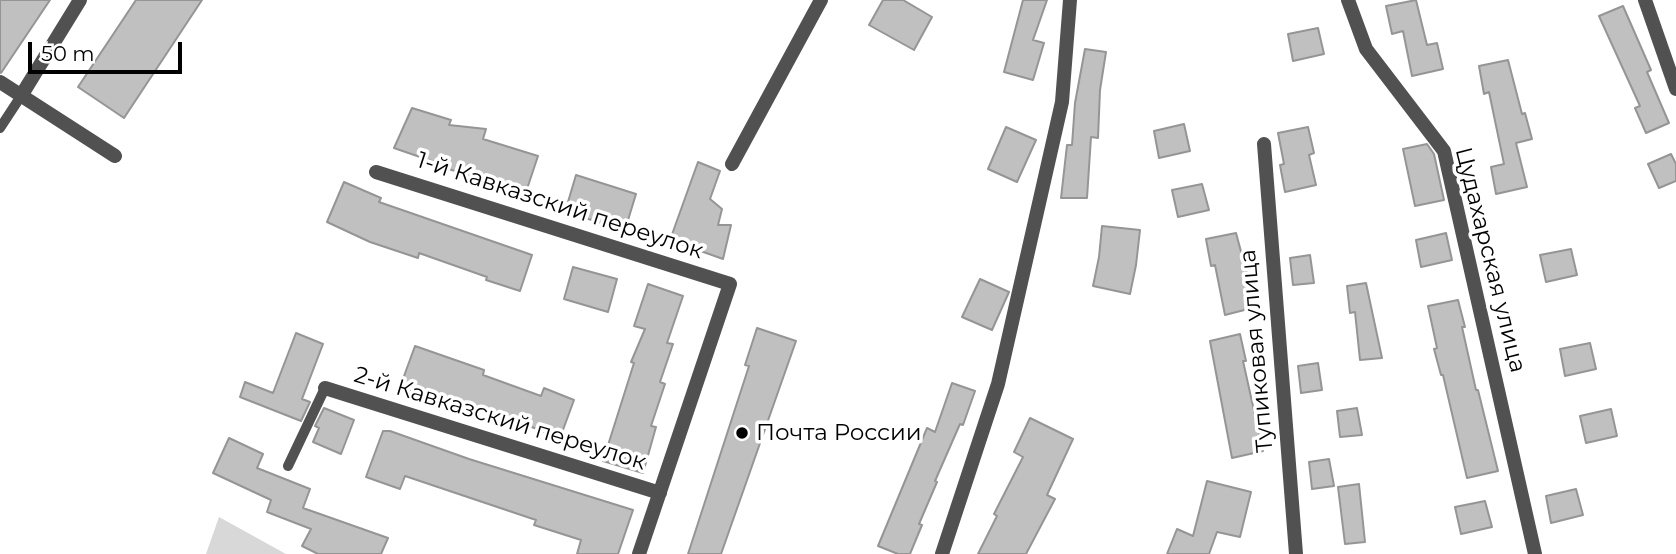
<!DOCTYPE html>
<meta charset="utf-8">
<style>
body{margin:0}
#map{position:relative;width:1676px;height:554px;overflow:hidden;background:#fff;font-family:Montserrat,sans-serif}
canvas{display:block}
.scale{position:absolute;left:28px;top:42px;width:154px;height:32px;box-sizing:border-box;border:4px solid #000;border-top:0;padding-left:9px;font-size:21px;line-height:24px;white-space:nowrap;color:#000;-webkit-text-stroke:5px #fff;paint-order:stroke}
</style>
<div id="map">
<canvas width="1676" height="554"></canvas>
<div class="scale">50 m</div>
</div>
<script>
const context = document.querySelector('canvas').getContext('2d');
context.lineJoin = 'round';
function fill(path, color) { context.fillStyle = color; context.fill(path, 'evenodd'); }
function trace(path, color, width, dash) { context.strokeStyle = color; context.lineWidth = width; context.lineCap = dash ? 'butt' : 'round'; context.setLineDash(dash || []); context.stroke(path); }
function label(font, color, halo, rows, align = 'center') {
  context.font = font + ' Montserrat,sans-serif'; context.lineWidth = 7; context.setLineDash([]); context.textBaseline = 'middle'; context.strokeStyle = halo; context.fillStyle = color; for (const [text, x, y, turn = 0] of rows) {
    context.save(); context.translate(x, y); context.rotate((+turn || 0) * Math.PI / 180); context.textAlign = isNaN(turn) ? turn : align; if (halo) context.strokeText(text, 0, 0); context.fillText(text, 0, 0); context.restore();
  }
}
const green = new Path2D(`
 M219,517l67,37h-80z`);
const building = new Path2D(`
 M0,0h50l-49,73 -1,-1z
 M136,0h66l-78,118 -46,-31z
 M883,0h20l29,17 -18,33 -45,-25z
 M1023,0h24l-14,40 11,3 -11,37 -29,-8z
 M1416,0l11,45 10,-2 6,26 -31,7 -9,-45 -11,3 -6,-28z
 M1623,6l28,64 -4,2 22,51 -23,10 -11,-25 5,-2 -41,-90z
 M1318,28l6,26 -31,7 -5,-27z
 M1085,49l21,3 -6,38 -2,48 -7,-1 -4,61h-26l6,-53h5l3,-42z
 M1508,60l14,54 3,-1 7,26 -16,4 11,44 -31,7 -5,-27 13,-3 -15,-72 -5,2 -5,-28z
 M412,108l39,12 -2,5 37,4 -3,10 55,17 -12,36 -81,-24 1,-2 -52,-18z
 M1184,124l6,27 -31,7 -5,-27z
 M1006,127l30,13 -19,42 -29,-13z
 M1308,127l6,26 -5,2 7,30 -31,7 -5,-27 4,-1 -6,-31z
 M1427,144l7,10 10,46 -29,6 -12,-57z
 M1671,154l5,10v17l-17,7 -11,-24z
 M698,162l22,9 -10,28 12,10 -4,16h13l-8,34 -53,-19z
 M576,175l60,19 -11,36 -60,-18z
 M344,182l37,16 -2,4 153,53 -12,36 -34,-11 1,-3 -68,-24 -1,5 -48,-16 -43,-20z
 M1202,184l7,26 -31,7 -6,-27z
 M1102,226l38,4 -4,35 -6,29 -37,-8 6,-29z
 M1236,233l20,74 -31,8 -10,-50 -4,1 -5,-27z
 M1446,233l6,27 -31,7 -5,-27z
 M1571,249l6,26 -31,7 -6,-27z
 M1310,255l4,28 -21,2 -3,-27z
 M573,267l44,12 -9,33 -44,-13z
 M980,279l29,13 -17,38 -30,-13z
 M1366,283l16,75 -22,2 -5,-48 -5,1 -3,-27z
 M648,284l35,12 -16,47 6,1 -13,38 5,2 -14,42 5,1 -13,46 -40,-12 31,-98 -3,-1 14,-33 -11,-3z
 M1458,300l7,27h-3l14,63h2l20,81 -31,7 -24,-103h-2l-7,-26 3,-1 -9,-42z
 M757,328l39,13 -75,213h-33l61,-188 -4,-1z
 M296,333l27,11 -21,55 8,3 -9,19 -61,-24 5,-15 28,11z
 M1240,334l6,27h-3l20,90 -31,7 -22,-117z
 M1590,343l6,26 -31,7 -5,-27z
 M415,346l69,24 -1,5 58,21 3,-8 30,12 -14,38 -49,-19 -82,-26 -2,4 -27,-10z
 M1318,363l4,27 -21,3 -3,-27z
 M952,383l23,8 -12,34 -3,-1 -25,57 2,1 -18,42 3,1 -12,29h-12l-20,-8 49,-118 8,4z
 M324,408l30,12 -13,34 -28,-12 6,-14 -4,-2z
 M1357,408l5,27 -22,2 -3,-26z
 M1611,409l6,27 -31,7 -6,-27z
 M1030,418l43,21 -26,56 8,4 -29,55h-48l19,-38 -3,-2 29,-57 -9,-5z
 M383,431h7l79,28 164,51 -15,44h-41l4,-14 -47,-15 2,-5 -131,-44 -5,13 -34,-12z
 M229,438l34,16 -6,14 53,21 -7,19 85,30 -7,16h-63l-16,-8 9,-17 -44,-17 4,-12 -58,-27z
 M1329,459l5,27 -22,3 -3,-27z
 M1207,481l44,11 -11,45 -23,-5 -8,22h-42l10,-25 16,7z
 M1359,484l6,58 -20,2 -7,-57z
 M1576,489l7,26 -32,8 -5,-27z
 M1485,501l7,26 -31,7 -6,-27z`);
const lane = new Path2D(`
 M0,128l21,-32
 M288,466l37,-78`);
const street = new Path2D(`
 M1348,0l18,49 78,102 91,403
 M1645,0l31,89
 M0,82l115,74
 M21,96l59,-96
 M1264,144l32,410
 M732,164l89,-164
 M376,172l354,112 -91,270
 M325,388l335,105
 M942,554l56,-170 64,-282 8,-102`);
const markers = [
 [742,433,7,"#000"]
];
const streetNames = [
 ["1-й Кавказский переулок",560,206,18],
 ["Цудахарская улица",1490,260,76],
 ["Тупиковая улица",1257,351,-95],
 ["2-й Кавказский переулок",500,419,17]
];
const poiNames = [
 ["Почта России",756,433]
];
fill(green, '#d8d8d8');
fill(building, '#c0c0c0');
trace(building, '#959595', 2);
trace(lane, '#515151', 10);
trace(street, '#515151', 14);
for (const [x, y, r, color] of markers) { const dot = new Path2D(); dot.arc(x, y, r, 0, 2 * Math.PI); context.fillStyle = color; context.fill(dot); trace(dot, '#fff', 2.5); }
label('23px', '#000', '#fff', streetNames);
label('23px', '#000', '#fff', poiNames, 'left');
</script>
